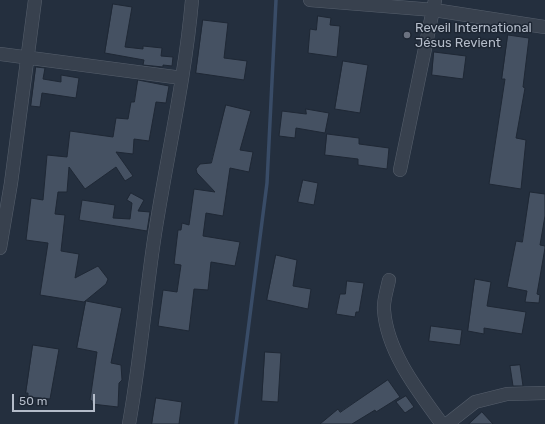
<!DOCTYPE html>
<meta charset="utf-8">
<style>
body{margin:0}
#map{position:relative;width:545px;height:424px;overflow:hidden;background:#242f3e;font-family:Rubik,sans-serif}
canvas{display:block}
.scale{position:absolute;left:12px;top:394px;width:83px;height:18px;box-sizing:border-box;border:2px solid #b4bcc9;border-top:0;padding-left:5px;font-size:12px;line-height:14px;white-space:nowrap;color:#b4bcc9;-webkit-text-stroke:3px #1d2633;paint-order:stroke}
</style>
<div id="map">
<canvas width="545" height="424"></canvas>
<div class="scale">50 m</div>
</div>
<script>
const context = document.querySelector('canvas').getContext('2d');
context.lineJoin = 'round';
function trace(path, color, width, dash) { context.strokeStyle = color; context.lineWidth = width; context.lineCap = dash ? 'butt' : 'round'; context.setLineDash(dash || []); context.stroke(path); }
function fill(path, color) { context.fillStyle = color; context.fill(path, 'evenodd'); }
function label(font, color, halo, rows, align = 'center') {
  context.font = font + ' Rubik,sans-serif'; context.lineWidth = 3; context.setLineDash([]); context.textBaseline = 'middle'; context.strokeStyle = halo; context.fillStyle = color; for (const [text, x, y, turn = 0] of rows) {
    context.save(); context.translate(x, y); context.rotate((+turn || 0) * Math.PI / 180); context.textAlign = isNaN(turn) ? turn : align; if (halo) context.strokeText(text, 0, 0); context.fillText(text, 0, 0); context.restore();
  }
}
const stream = new Path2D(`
 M236,424l31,-241 9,-183`);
const building = new Path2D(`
 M113,4l19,3 -7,40 18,2v-3l19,2 -1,8 12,1 -1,9 -9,-1v2l-20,-2 1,-5 -39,-7z
 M318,16l13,2 -1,7 10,1 -3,31 -29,-4 2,-24 6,1z
 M203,20l25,3 -4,35 23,3 -3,19 -48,-7z
 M508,35l21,3 -6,49 2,1 -9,50 10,2 -5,49 -32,-5 16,-105h-3z
 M434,52l32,4 -3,23 -31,-4z
 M343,61l25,4 -8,48 -25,-4z
 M36,67l9,1 -2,11 18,3v-7l18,3 -3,20 -34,-5 -2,14 -9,-1z
 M138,80l31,6 -3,17 -10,-1 -7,39 -15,-2 -1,15 -17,-2 17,24 -8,5 -9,-14 -31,22 -16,-22 -2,25h-9l-3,22 10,1 -4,36 18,3 -4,24 23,-12 10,13 -2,5 -22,18 -44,-7 8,-52 -22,-3 5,-42 12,2 4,-45 20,2 3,-26 43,6 3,-19 12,1 3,-17h3z
 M226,105l25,6 -11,39 13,2 -4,20 -19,-4 -7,48 -17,-3 -3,23 37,6 -5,24 -24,-4 -3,28 -14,-1 -5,42 -31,-5 5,-36 14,2 4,-27 -7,-1 4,-34h3l1,-7 7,2 5,-36 21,3 -18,-19 -1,-4 4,-5 11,-1z
 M306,109l23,4 -4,20 -29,-5 -1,10 -16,-2 3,-25 24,3z
 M327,134l32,4v6l30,4 -2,21 -29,-4v-6l-33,-4z
 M303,180l15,3 -4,22 -16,-3z
 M530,192l15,2v22l-5,29 5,1v2l-8,46 3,1 -1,8 -14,-1 2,-11 -20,-4 9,-46 6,1z
 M131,193l13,7 -6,11 12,1 -3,19 -68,-11 3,-20 33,5 -2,13 17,1 2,-16 -5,-3z
 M276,255l21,5 -4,26 18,3 -3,20 -41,-9z
 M475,279l16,3 -4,24 39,6 -4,22 -38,-6v6l-16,-3z
 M347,281l17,2 -5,29h-3l-1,5 -19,-3 4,-20h5z
 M86,301l36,7 -11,55 10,2 1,15 -3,3 -1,24 -26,-3v-3l-2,-1 7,-48 -20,-4z
 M431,326l31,4 -2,15 -31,-4z
 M33,345l26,4 -9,50 -22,-2v-4h-2z
 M265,352l16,1 -3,49 -16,-1z
 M520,365l3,21h-10l-3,-20z
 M388,380l12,17 -24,15 -1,-2 -23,14h-32l18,-15 2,3z
 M406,396l8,11 -9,6 -9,-11z
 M156,398l26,4 -3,22h-27z
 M482,412l11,12h-24z`);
const minor = new Path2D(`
 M310,0l124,10 111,17
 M0,54l182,24
 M400,170l35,-170
 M0,248l11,-65 24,-183
 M389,280c-2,10 -6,21 -5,30 3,42 34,81 58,114
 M129,424c11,-61 16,-123 25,-184 12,-80 31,-159 38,-240
 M447,424l28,-22 32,-8 38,-1`);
const markers = [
 [407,35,4,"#6b7280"]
];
const poiNames = [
 ["Reveil International",415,28],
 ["Jésus Revient",415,43]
];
trace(stream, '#394c67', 3.5);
fill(building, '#455162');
trace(building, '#1f2835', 1);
trace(minor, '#565f6c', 14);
trace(minor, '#38414e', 13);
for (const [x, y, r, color] of markers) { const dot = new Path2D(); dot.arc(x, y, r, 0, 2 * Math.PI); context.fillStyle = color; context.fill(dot); trace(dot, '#1d2633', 1.5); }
label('13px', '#b4bcc9', '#1d2633', poiNames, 'left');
</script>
